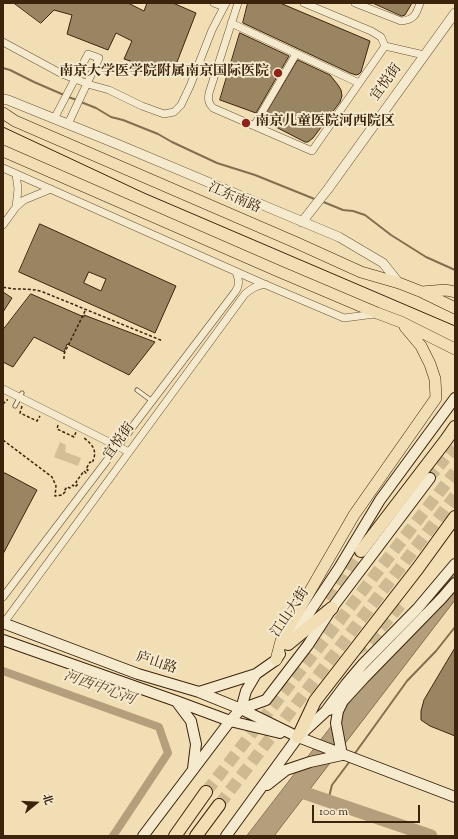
<!DOCTYPE html>
<meta charset="utf-8">
<style>
body{margin:0}
#map{position:relative;width:458px;height:839px;overflow:hidden;background:#f1deb4;font-family:"Sorts Mill Goudy","Noto Serif SC",serif}
canvas{display:block}
.frame{position:absolute;inset:0;border:4px solid #3c240c;pointer-events:none}
.north{position:absolute;left:16px;top:783px;width:40px;height:40px;-webkit-text-stroke:3px #f6eace;paint-order:stroke;rotate:72deg;font-size:11px;font-weight:700;line-height:16px;text-align:center;color:#3c240c}
.north::after{content:'';display:block;margin:auto;width:14px;height:18px;background:#3c240c;clip-path:polygon(50% 0,100% 100%,50% 72%,0 100%)}
.scale{position:absolute;left:312px;top:805px;width:108px;height:18px;box-sizing:border-box;border:2px solid #3c240c;border-top:0;padding-left:5px;font-size:12px;line-height:14px;white-space:nowrap;color:#3c240c;-webkit-text-stroke:3px #f6eace;paint-order:stroke}
</style>
<div id="map">
<canvas width="458" height="839"></canvas>
<div class="frame"></div>
<div class="north">北</div>
<div class="scale">100 m</div>
</div>
<script>
const context = document.querySelector('canvas').getContext('2d');
context.lineJoin = 'round';
function fill(path, color) { context.fillStyle = color; context.fill(path, 'evenodd'); }
function trace(path, color, width, dash) { context.strokeStyle = color; context.lineWidth = width; context.lineCap = dash ? 'butt' : 'round'; context.setLineDash(dash || []); context.stroke(path); }
function label(font, color, halo, rows, align = 'center') {
  context.font = font + ' "Sorts Mill Goudy","Noto Serif SC",serif'; context.lineWidth = 4; context.setLineDash([]); context.textBaseline = 'middle'; context.strokeStyle = halo; context.fillStyle = color; for (const [text, x, y, turn = 0] of rows) {
    context.save(); context.translate(x, y); context.rotate((+turn || 0) * Math.PI / 180); context.textAlign = isNaN(turn) ? turn : align; if (halo) context.strokeText(text, 0, 0); context.fillText(text, 0, 0); context.restore();
  }
}
const green = new Path2D(`
 M60,442l6,3 -1,7 16,6 -3,8 -24,-9z`);
const water = new Path2D(`
 M455,566v34l-181,236h-27z`);
const stream = new Path2D(`
 M3,68l7,2 24,12 30,13
 M68,97l9,3
 M81,102l15,6 15,9 12,3 35,14 14,8 45,21 38,12 62,25
 M321,201l22,9 10,1 12,4 26,20 35,22 29,13
 M353,756l54,-75 29,-30 19,-24
 M328,801l4,-16 18,-24`);
const canal = new Path2D(`
 M3,671l156,56 9,26 -55,83`);
const river = new Path2D(`
 M296,790l135,46`);
const building = new Path2D(`
 M14,3h114l16,8 3,-8h26l23,10 -24,62 -48,-16 8,-18 -16,-8 -8,17 -41,-16 5,-19 -18,-5 -13,13z
 M248,3h32l90,38 -9,31 -2,2 -3,1 -6,-2 -107,-50z
 M373,3h39l-7,12 -3,1z
 M240,33l49,23 -33,57 -36,-13z
 M298,60l32,15 8,10 3,5 1,6 -2,6 -27,36 -5,4h-3l-33,-17 -2,-2 -3,-6 -2,-1z
 M40,224l136,62 -21,47 -136,-61zM89,272l17,7 -5,12 -17,-8z
 M3,292l9,6 -9,14z
 M31,294l53,23v-2l71,27 -26,33 -62,-31 -3,8 -30,-15 -21,30 -10,-5v-32z
 M5,473l32,17 -34,64v-78z
 M455,648v88l-25,-10 -9,-6v-9l3,-11z`);
const secondaryTunnel = new Path2D(`
 M430,478l25,-30`);
const trunkTunnel = new Path2D(`
 M324,618l5,-14 32,-53
 M354,651l14,-8 34,-40
 M206,792l249,-320
 M219,805l236,-309`);
const path = new Path2D(`
 M3,287c15,4 26,0 40,5l120,49
 M64,359v-5l22,-45
 M3,404l4,-4h1
 M22,406l-2,7 17,8 3,-5
 M58,425l-1,4 17,8 2,-5
 M3,440l49,37 4,9 -1,10 7,-1 3,-3 -1,-1 3,-4 3,1 3,-3 2,2 3,-3 -2,-2 8,-11 2,2 2,-3 -2,-1 4,-7 2,1c6,-12 1,-18 -8,-25`);
const service = new Path2D(`
 M137,390l15,11
 M15,406l7,-13`);
const minor = new Path2D(`
 M214,3l10,4
 M238,3l-29,90c-1,6 -1,10 4,15l99,43 73,-105
 M304,3l67,28 10,6 4,9 39,9
 M355,3l46,18c13,-1 15,-6 19,-18
 M231,23l128,60
 M3,42l59,32 29,11 18,5 33,16 22,8 10,-2 7,-7 9,-19 22,-56 14,-27
 M54,119l34,-65 11,4 -31,66
 M254,126l42,-72
 M3,168l261,116 80,34 31,-4
 M16,174l2,15 -2,18 8,-7 27,-11
 M3,225l13,-18
 M3,389l126,63
 M3,597l232,-305c5,-7 4,-12 1,-20
 M3,624l242,-330c7,-6 11,-8 20,-10`);
const tertiary = new Path2D(`
 M3,99l5,1 109,44 222,93 44,26 16,20
 M302,222l26,-33 127,-176`);
const secondary = new Path2D(`
 M3,623l135,51 61,18 42,17 57,28 157,60
 M293,637l46,-69 41,-68 75,-102
 M3,640l173,61 54,20 50,12
 M199,692l57,-18
 M176,701l15,20 5,23 -3,25
 M241,709l25,-9 42,-55 24,-37 98,-130
 M329,710l13,-8 22,-24 78,-80 13,-15
 M342,755l-6,-32 2,-12 4,-8
 M267,785l19,-15 24,-8 32,-7
 M143,836l87,-115 11,-12 5,-18 10,-17 20,-14 4,-6
 M226,836l72,-99 27,-25 21,-28 17,-20 54,-55 38,-45`);
const primary = new Path2D(`
 M3,113l12,8 282,122 64,29 38,11 23,9 33,16
 M3,151l275,120 99,42 24,9 54,27
 M422,292l24,-2 9,2
 M276,660l5,-19 73,-126 82,-117 -1,-19 -5,-15 -9,-18 -16,-19`);
const trunk = new Path2D(`
 M361,551l85,-111 9,-13
 M288,644l44,-36
 M298,737l17,-36 103,-133 37,-51
 M175,836l31,-44
 M196,836l23,-31`);
const tram = new Path2D(`
 M3,127l141,66 311,133`);
const markers = [
 [278,73,5,"#8f2418"],
 [246,123,5,"#8f2418"]
];
const poiNames = [
 ["南京大学医学院附属南京国际医院",269,73],
 ["南京儿童医院河西院区",255,123,"left"]
];
const streetNames = [
 ["宜悦街",387,83,-54],
 ["江东南路",234,199,24],
 ["宜悦街",120,442,-54],
 ["江山大街",291,613,-56],
 ["庐山路",156,664,18]
];
const waterNames = [
 ["河西中心河",99,689,20]
];
fill(green, '#d2be97');
fill(water, '#b39f7b');
trace(water, '#836e4f', 1);
trace(stream, '#836e4f', 2);
trace(canal, '#b39f7b', 8);
trace(river, '#b39f7b', 13);
fill(building, '#9a8563');
trace(building, '#3c240c', 1);
trace(secondaryTunnel, '#cdb992', 10, [10, 5]);
trace(trunkTunnel, '#cdb992', 12, [12, 6]);
trace(service, '#695236', 5);
trace(minor, '#695236', 8);
trace(tertiary, '#695236', 10);
trace(secondary, '#3c240c', 12);
trace(primary, '#3c240c', 12);
trace(trunk, '#3c240c', 14);
trace(path, '#3c240c', 1.5, [3, 2]);
trace(service, '#f6eace', 3.5);
trace(minor, '#f6eace', 7);
trace(tertiary, '#f6eace', 9);
trace(secondary, '#f6eace', 10);
trace(primary, '#f1deb4', 11);
trace(trunk, '#f1deb4', 12);
trace(tram, '#3c240c', 1);
for (const [x, y, r, color] of markers) { const dot = new Path2D(); dot.arc(x, y, r, 0, 2 * Math.PI); context.fillStyle = color; context.fill(dot); trace(dot, '#f6eace', 1.5); }
label('bold 14px', '#3c240c', '#f6eace', poiNames, 'right');
label('14px', '#3c240c', '#f6eace', streetNames);
label('italic 15px', '#60492d', '#f6eace', waterNames);
</script>
